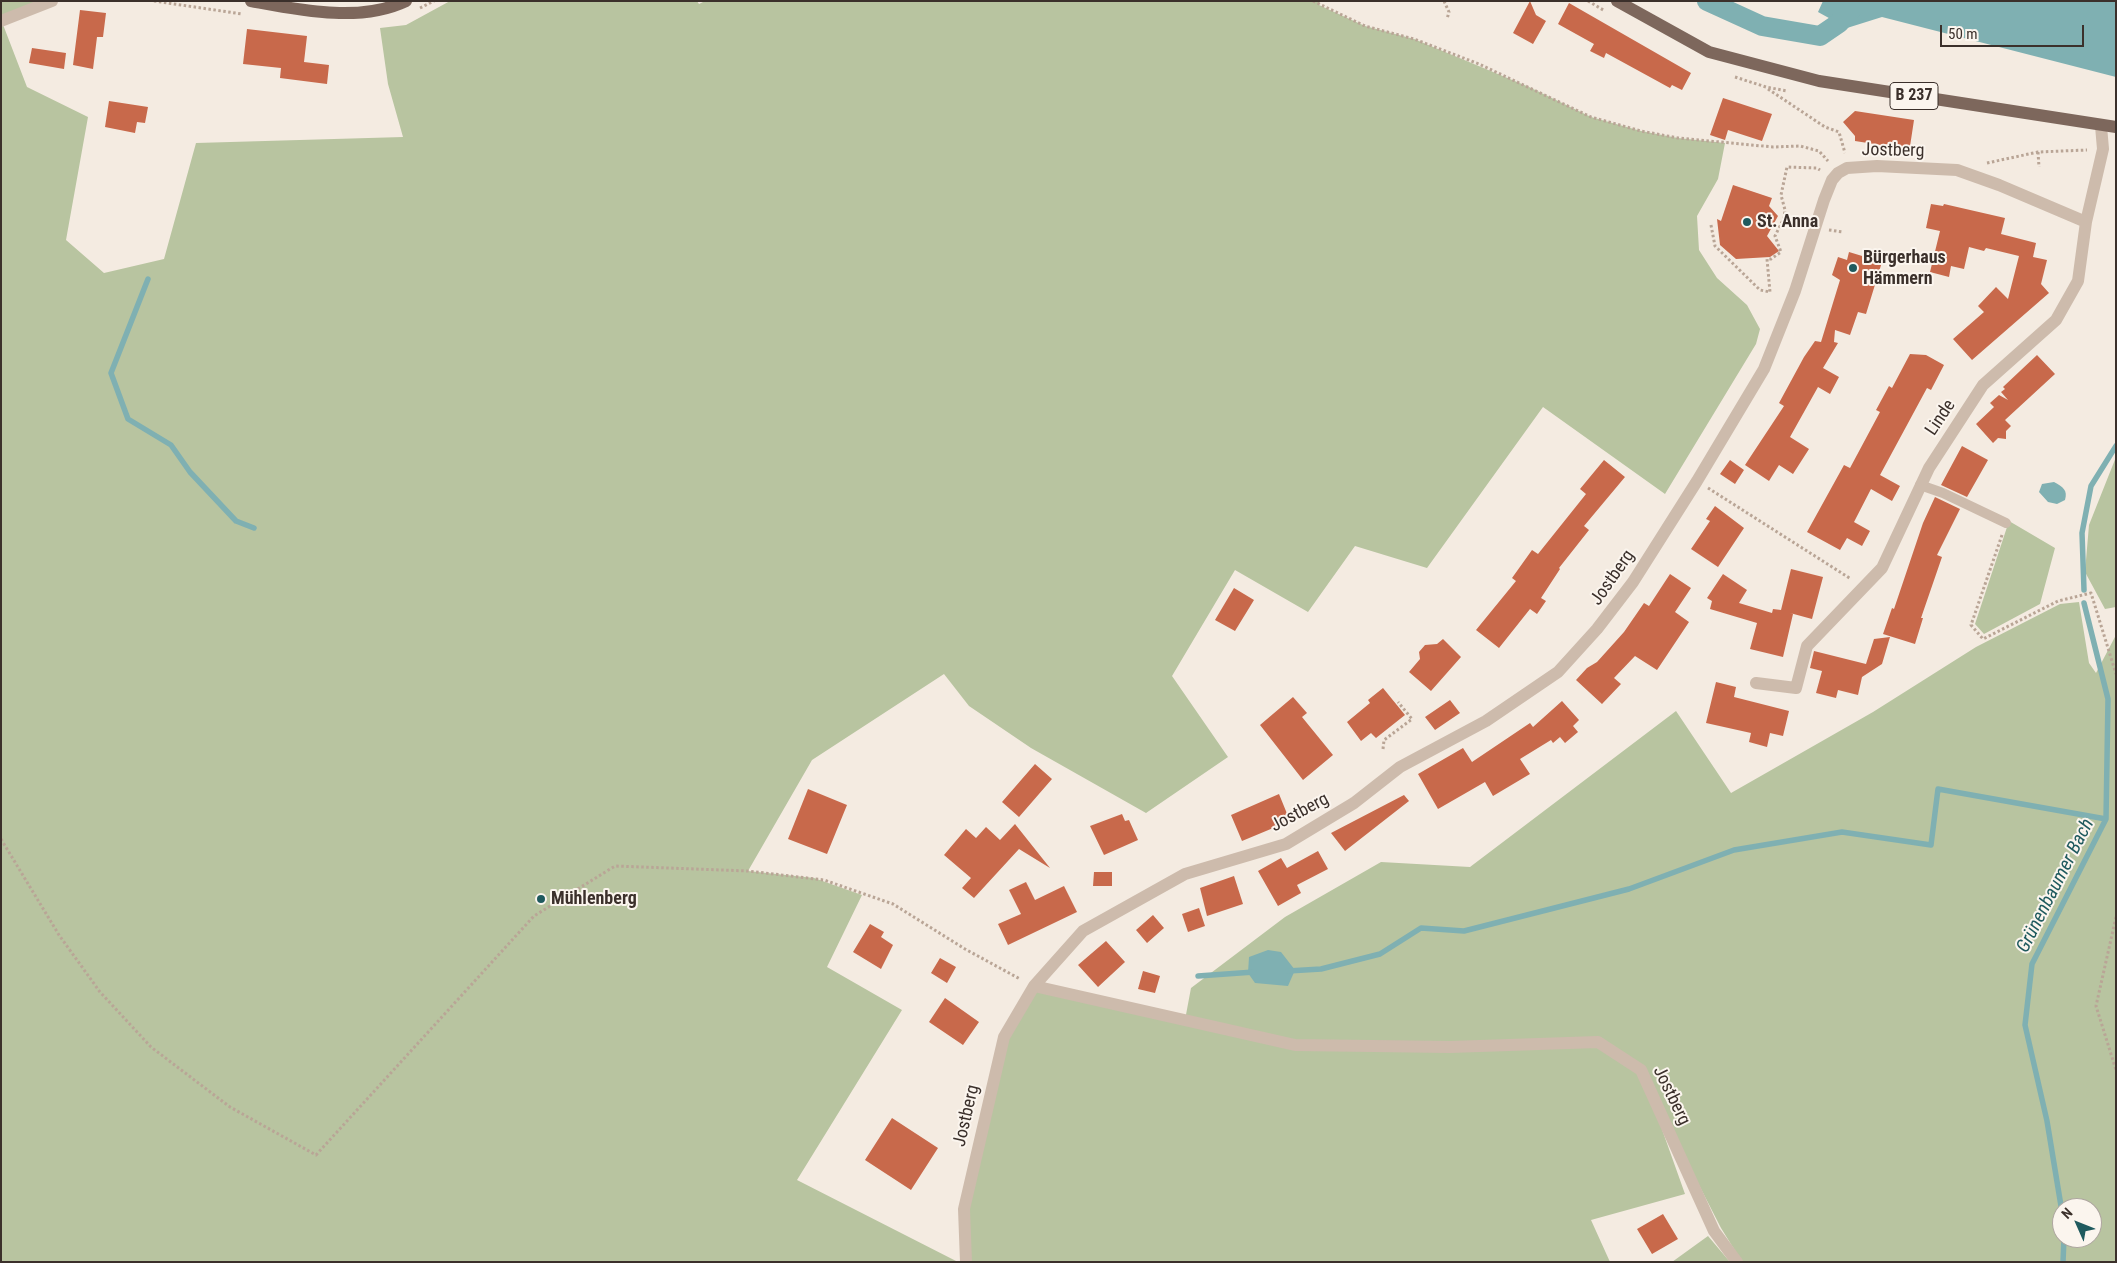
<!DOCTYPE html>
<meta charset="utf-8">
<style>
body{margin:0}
#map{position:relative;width:2117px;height:1263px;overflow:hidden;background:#f4ebe1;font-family:"Roboto Condensed",sans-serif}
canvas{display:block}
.frame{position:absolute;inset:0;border:2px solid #3b302b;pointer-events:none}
.north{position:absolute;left:2052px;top:1198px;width:50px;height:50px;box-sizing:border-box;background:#fbf5ee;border:1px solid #aea6a0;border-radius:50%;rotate:314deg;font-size:14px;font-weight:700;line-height:20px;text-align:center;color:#3b302b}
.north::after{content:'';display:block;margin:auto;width:18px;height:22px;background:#1f5a5e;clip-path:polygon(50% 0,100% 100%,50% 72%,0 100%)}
.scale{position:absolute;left:1940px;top:25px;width:144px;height:22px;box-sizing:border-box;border:2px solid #3b302b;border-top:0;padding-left:6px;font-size:15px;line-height:18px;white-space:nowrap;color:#3b302b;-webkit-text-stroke:4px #fbf5ee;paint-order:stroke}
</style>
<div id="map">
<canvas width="2117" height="1263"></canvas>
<div class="frame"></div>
<div class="north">N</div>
<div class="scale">50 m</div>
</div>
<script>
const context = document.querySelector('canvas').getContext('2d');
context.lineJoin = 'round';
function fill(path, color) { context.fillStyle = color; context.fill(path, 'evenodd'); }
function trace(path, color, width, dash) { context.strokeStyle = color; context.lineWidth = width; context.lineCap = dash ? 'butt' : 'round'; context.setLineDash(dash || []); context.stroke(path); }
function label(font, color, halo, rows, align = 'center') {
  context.font = font + ' "Roboto Condensed",sans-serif'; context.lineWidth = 4; context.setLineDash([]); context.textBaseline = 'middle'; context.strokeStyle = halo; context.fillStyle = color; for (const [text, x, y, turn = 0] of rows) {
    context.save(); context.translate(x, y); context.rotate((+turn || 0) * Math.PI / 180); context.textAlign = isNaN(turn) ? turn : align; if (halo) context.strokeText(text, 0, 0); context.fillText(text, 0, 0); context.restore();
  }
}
const green = new Path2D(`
 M1,1h51l-50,21 25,65 61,30 -22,123 38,33 60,-14 32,-116 207,-6 -15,-53 -8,-56 26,-3 44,-24h247l2,3 6,-3h615l-1,4 46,21 49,13 115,48 62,30 50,14 37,7 47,5 -7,36 -21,37 2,34 18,28 30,27 13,24 -4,15 -91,150 -122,-87 -116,161 -72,-22 -47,66 -73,-42 -63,106 56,81 -82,56 -115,-65 -62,-42 -25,-32 -132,86 -64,111 66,7 48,17 -35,72 75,43 -105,170 161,82h-957z
 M2116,457v150l-11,2 -20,-37 4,-47z
 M2009,521l46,27 -15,56 -56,30 -9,-10z
 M2079,602l10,61 7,10 20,-38v627h-374l-21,-34 -78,-152 42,118 -94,26 19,42h-644l-2,-53 40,-172 30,-51 151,34 6,-32 94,-71 96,-55 89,5 206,-156 55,82 142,-81 103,-65 84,-43zM2062,1208h30v30h-30z
 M1708,1236l22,26h-58z`);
const water = new Path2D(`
 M1823,1h293v76l-234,-60 -35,11 -29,-16z
 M2054,482c9,5 14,8 11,18l-8,4 -9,-2 -9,-10 3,-8z
 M1268,950l13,2 14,18 -7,16 -33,-3 -7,-10 1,-16z`);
const stream = new Path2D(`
 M148,279l-37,94 17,46 43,26 19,27 46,49 18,7
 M2084,590l-2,-57 9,-47 25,-40
 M1288,971l33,-2 59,-15 41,-26 43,3 165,-42 105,-39 108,-18 89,13 7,-56 168,30
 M1198,976l56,-4
 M2062,1212l-15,-91 -22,-96 7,-61 74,-145 2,-120 -24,-96
 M2063,1262l1,-24`);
const canal = new Path2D(`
 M1707,1l55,25 58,10 19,-13 20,-22`);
const building = new Path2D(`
 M1530,1l6,14 10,6 -13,23 -20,-11z
 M1569,3l122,70 -9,17 -10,-5 -2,3 -64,-35 -2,5 -14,-7 4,-7 -36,-20z
 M80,10l26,3 -3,24h-6l-4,32 -20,-4z
 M247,29l60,7 -3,26 25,3 -2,19 -47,-6 1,-10 -38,-4z
 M32,48l34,5 -2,16 -35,-6z
 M1723,98l49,16 -10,27 -34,-11 -3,10 -15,-5z
 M109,101l39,6 -3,16 -8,-1 -2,11 -30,-6z
 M1855,111l59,9 -5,33 -22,-4v-3l-32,-5v-5l-12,-14z
 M1733,185l39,13 -3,8 9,10 -11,20 12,15 -9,6 -34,2 -16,-14 -3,-26 4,2z
 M1931,204l12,2 1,-2 61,14 -4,16 35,9 -3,14 14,3 -6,24 8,9 -77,67 -19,-21 31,-27 -6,-6 18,-19 12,12 11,-43 -33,-8 -2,3 -15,-4 -5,22 -13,-3 -2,11 -19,-5 10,-41 -14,-3z
 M1849,252l33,10 -16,52 -8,-2 -8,23 -15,-5 -1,12 4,1 -15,25 16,9 -9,17 -12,-7 -28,50 19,12 -16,25 -14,-9 -10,16 -24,-16 39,-59 -5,-3 25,-46 11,-16 6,1 19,-62 -8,-5 6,-18 9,3z
 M1910,354l16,1 18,10 -13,25 -4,-2 -47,87 20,11 -8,15 -21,-12 -17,33 16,9 -8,15 -15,-8 -7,12 -33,-18 37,-67 6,3 30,-56 -4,-2 13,-24 3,2z
 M2037,355l18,19 -50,46 6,6 -5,5v8l-8,-1 -5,5 -17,-19 18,-17 -4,-4 9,-8 9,5 -7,-8 4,-3 -2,-2z
 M1962,446l26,14 -21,37 -26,-12z
 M1604,460l21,17 -41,49 5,4 -30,38 1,1 -19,29 5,3 -9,13 -7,-5 -31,39 -23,-18 40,-49 -4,-3 20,-28 6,4 48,-60 -6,-5z
 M1730,460l14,10 -9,14 -15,-10z
 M1935,497l25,12 -23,46 5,2 -21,61h2l-8,26 -32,-10 9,-26 2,1 29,-86z
 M1715,506l29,22 -26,39 -27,-18 19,-28 -4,-2z
 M1791,569l32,8 -11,42 -22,-6 3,1 -10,43 -33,-8 7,-26 -47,-14 2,-8 -5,-3 16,-24 24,16 -8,13 33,10 1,-4 8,1z
 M1670,574l21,14 -16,24 14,10 -32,48 -22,-14 -21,22 7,6 -19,20 -26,-24 11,-12 10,-6 27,-30 20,-29 5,3z
 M1234,588l20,12 -19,31 -20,-11z
 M1890,637l-8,27 -20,13 -4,18 -20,-5 -2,8 -20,-5 6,-22 -12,-3 4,-17 52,13 8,-25z
 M1443,639l18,18 -30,34 -22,-19 11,-13 -1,-7 6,-7 12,-1z
 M1716,682l20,5 -2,10 55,14 -6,25 -13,-3 -3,14 -18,-5 2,-9 -45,-10z
 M1383,688l22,27 -29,23 -5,-5 -10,8 -14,-19 23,-19 -2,-3z
 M1293,697l14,16 -5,4 31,38 -30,25 -43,-55z
 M1450,700l10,13 -25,17 -10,-13z
 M1562,701l17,19 -6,6 5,6 -13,11 -5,-6 -7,6 -2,-3 -31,19 10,15 -37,22 -8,-14 -47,27 -20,-35 45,-26 9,14 58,-39 3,4z
 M1035,764l17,15 -33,38 -17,-15z
 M808,789l39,16 -20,49 -39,-15z
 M1279,794l11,27 -48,20 -11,-26z
 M1404,795l5,6 -64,50 -14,-18z
 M1122,814l3,7 4,-1 9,20 -34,15 -14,-29z
 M1015,824l35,44 -31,-19 -45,49 -12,-10 9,-10 -27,-23 22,-26 10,9 10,-11 14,13z
 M1318,851l10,18 -31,16 4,8 -23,13 -20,-35 23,-13 6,10z
 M1094,872h18v14h-19z
 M1234,876l9,28 -36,12 -7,-28z
 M1026,882l9,18 29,-14 13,26 -69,33 -10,-21 23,-10 -12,-24z
 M1199,908l6,18 -17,6 -6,-18z
 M1153,915l11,13 -17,15 -11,-13z
 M870,924l14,8 -3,5 12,8 -12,24 -28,-17z
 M1106,941l19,21 -27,25 -20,-22z
 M940,958l16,9 -9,16 -16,-10z
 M1143,971l17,5 -5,17 -17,-4z
 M945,998l34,24 -16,23 -34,-23z
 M892,1118l46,30 -27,42 -46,-30z
 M1663,1214l15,25 -26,15 -15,-25z`);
const path = new Path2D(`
 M154,1l88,13
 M1313,1l52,25 49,13 65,25 112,53 50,14 37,7 95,9 27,-1 19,5 9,10
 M1444,1l5,11 -2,7
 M1588,1l17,10
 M420,8l14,-7
 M1735,77l31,10 21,4
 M1768,89l57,38 14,5 6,21
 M2038,152l1,15
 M1987,163l51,-11 49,-2
 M1711,225l4,21 45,44 10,2 -3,-33h4l10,-7 -6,-16 9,-18 1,-8 -4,-15 6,-28 30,1 3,2
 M1829,230l14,2
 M1708,488l143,91
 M2002,535l-31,90 12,14 75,-38 33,-8 25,81
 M1383,749l1,-9 28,-21 -14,-17
 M1,839l58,96 41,57 51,55 79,60 86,48 218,-239 81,-50 133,5 76,9 69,24 72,45 55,30
 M2116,917l-20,89 20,64`);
const lane = new Path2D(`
 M1920,485l23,8 63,30`);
const street = new Path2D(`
 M1,21l51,-20
 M1756,683l40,5 11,-42 75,-78 47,-100 54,-83 73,-65 22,-39 8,-59 17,-73 -2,-23
 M1034,986l261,59 155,2 148,-5 43,28 73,161 23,31
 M966,1262l-2,-53 40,-172 30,-51 49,-55 102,-57 101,-30 68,-41 46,-36 86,-46 72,-49 39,-43 36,-47 64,-101 67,-112 31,-78 29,-91 8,-20 6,-7 9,-5 30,-2 80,4 42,15 87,37`);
const primary = new Path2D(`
 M251,1c49,9 109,22 155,0
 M1617,1l92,51 110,29 297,46`);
const markers = [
 [1747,222,5,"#1f5a5e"],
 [1853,268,5,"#1f5a5e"],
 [541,899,5,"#1f5a5e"]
];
const shields = [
 [1914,96,48]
];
const shieldNames = [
 ["B 237",1914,96]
];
const streetNames = [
 ["Jostberg",1893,151,1],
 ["Linde",1941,418,-56],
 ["Jostberg",1613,578,-55],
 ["Jostberg",1300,813,-28],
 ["Jostberg",1671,1096,64],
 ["Jostberg",967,1116,-77]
];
const poiNames = [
 ["St. Anna",1757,222],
 ["Bürgerhaus",1863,258],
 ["Hämmern",1863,279],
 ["Mühlenberg",551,899]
];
const waterNames = [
 ["Grünenbaumer Bach",2056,886,-63]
];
fill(green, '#b8c4a0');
fill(water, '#7fb0b2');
trace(stream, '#7fb0b2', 5.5);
trace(canal, '#7fb0b2', 20);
fill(building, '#c8694b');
trace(path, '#b9a596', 3, [2.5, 2.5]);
trace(lane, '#cdbbac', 10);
trace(street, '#cdbbac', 12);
trace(primary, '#7d675c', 12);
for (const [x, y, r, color] of markers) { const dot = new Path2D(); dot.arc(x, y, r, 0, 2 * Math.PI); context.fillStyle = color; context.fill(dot); trace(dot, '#fbf5ee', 2); }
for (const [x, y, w] of shields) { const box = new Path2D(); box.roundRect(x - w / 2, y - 13.5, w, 27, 4); context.fillStyle = '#fbf5ee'; context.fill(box); trace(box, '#3b302b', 1); }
label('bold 16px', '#3b302b', null, shieldNames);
label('18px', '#3b302b', '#fbf5ee', streetNames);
label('bold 18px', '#3b302b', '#fbf5ee', poiNames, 'left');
label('italic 19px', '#1f5a5e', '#fbf5ee', waterNames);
</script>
